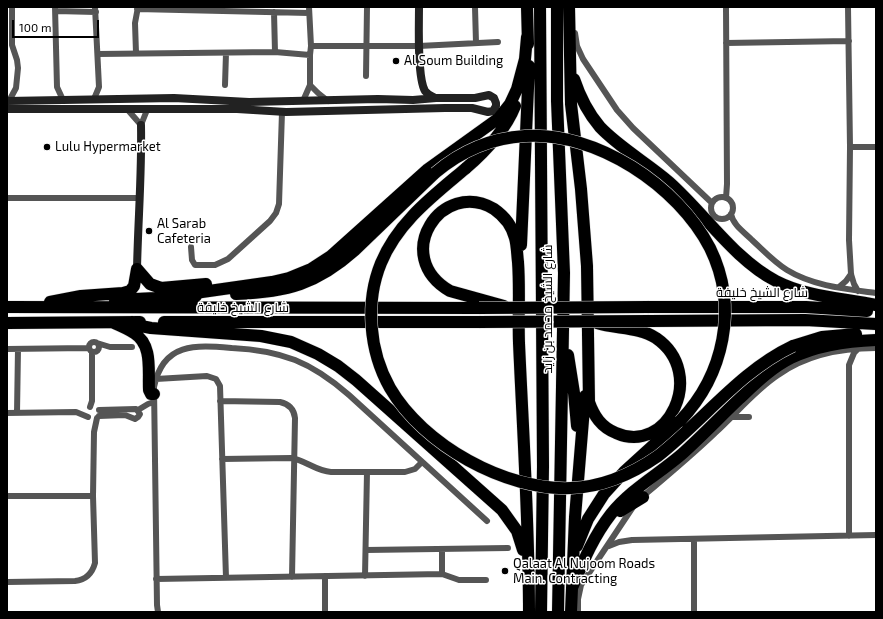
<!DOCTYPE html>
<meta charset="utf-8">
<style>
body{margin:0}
#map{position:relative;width:883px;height:619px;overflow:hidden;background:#fff;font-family:"Exo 2",sans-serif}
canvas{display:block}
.frame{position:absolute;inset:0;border:8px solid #000;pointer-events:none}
.scale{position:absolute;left:12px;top:20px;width:87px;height:18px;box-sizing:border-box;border:2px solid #000;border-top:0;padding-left:5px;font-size:12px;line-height:14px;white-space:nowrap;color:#000;-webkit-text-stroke:3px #fff;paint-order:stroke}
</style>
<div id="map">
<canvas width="883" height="619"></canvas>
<div class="frame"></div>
<div class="scale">100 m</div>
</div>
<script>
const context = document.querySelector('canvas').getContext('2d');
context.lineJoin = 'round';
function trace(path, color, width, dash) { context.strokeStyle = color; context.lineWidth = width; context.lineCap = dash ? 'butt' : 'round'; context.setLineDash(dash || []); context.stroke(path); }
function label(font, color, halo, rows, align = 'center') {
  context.font = font + ' "Exo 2",Cairo,sans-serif'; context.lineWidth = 3; context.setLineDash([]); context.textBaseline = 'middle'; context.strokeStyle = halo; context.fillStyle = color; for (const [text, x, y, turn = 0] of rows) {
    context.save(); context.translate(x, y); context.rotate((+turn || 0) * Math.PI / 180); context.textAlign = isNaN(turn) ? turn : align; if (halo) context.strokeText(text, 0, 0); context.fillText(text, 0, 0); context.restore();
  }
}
const street = new Path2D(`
 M55,7l2,80 6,13
 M475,7l1,36
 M726,7l1,177 -1,14
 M848,7l2,140 -1,93 2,34 3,10 4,7
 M137,9l172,4
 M56,11l40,1
 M274,12l1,40
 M575,33l2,13 6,13 34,51 16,18 79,75
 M726,43l123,-2
 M311,46h108l79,-4
 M136,53l-1,-30 3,-16
 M98,54l177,-2 35,3
 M366,76l1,-69
 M225,85l1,-32
 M310,85l8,8 10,8
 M94,99l5,-12 -4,-80
 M9,101l7,-13 2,-20 -1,-8 -5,-15v-38
 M303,101l7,-16v-30l1,-9 -2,-39
 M127,109l14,16
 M141,125l6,-15
 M850,147h26
 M711 208a11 11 0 1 1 22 0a11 11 0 1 1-22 0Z
 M7,198h133
 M731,214c2,11 13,18 21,26 11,10 22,22 35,30 26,16 59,19 89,23
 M191,247l1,13 3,5h20l13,-6 42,-38 6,-8 3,-9 3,-92
 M839,287l7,-6 5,-7
 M89 347a5 5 0 1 1 10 0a5 5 0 1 1-10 0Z
 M97,343l13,4h22
 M7,349l81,-1
 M156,379l51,-3 9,3 4,7 6,192
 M220,401l60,1c9,2 14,7 15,16l-3,159
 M90,407l2,-6v-48
 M138,410l10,-6 6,-2
 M7,413l69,-1 12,5
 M17,413l1,-64
 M99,416l26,-1 10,4 3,-2 2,-3 -4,-5 -37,1
 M733,417h16
 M222,459l69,-1c14,2 25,13 40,14h74l10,-3 7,-7
 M7,496h86
 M642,497c25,-21 50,-42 73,-64 21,-19 39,-42 63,-58 28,-20 64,-27 98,-27
 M849,536v-171l5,-12 4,-4
 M694,539v73
 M609,546l10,-4 13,-2 244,-5
 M442,549v25
 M366,550l142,-2
 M325,576v36
 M365,576l2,-104
 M156,579l286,-5 17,6h27
 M7,582l68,-1c10,-1 17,-7 20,-18l-2,-67 1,-64 3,-14
 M158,612l-1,-7 -3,-218c9,-45 42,-42 78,-39 22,1 42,4 63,12 20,8 38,21 54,35l138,126
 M578,612v-13l3,-14 52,-78`);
const secondary = new Path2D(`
 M419,7c0,18 -2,70 6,84 3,4 7,5 10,7
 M7,101l167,-3 75,4 129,-3 35,1 23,-2h39l14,-3 5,3 2,5v3l-3,5 -5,1 -16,-4h-27l-159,4 -49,-3h-230
 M137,269c1,-48 5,-96 4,-144`);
const highway = new Path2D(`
 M527,7l1,37
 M540,7l3,459 -2,146
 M557,7v94l7,172 -6,339
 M569,7l2,97 10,85 6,77 2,136c5,14 12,25 27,31 51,23 92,-59 40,-95 -17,-11 -40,-9 -59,-15
 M574,79c6,18 14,34 26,48 20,21 47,36 69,55 35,31 66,78 107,99 31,16 66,17 100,24
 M465,169c21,-18 40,-38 50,-63
 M521,245l8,-179
 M137,269l13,15 11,4 45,-4
 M236,294c51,-2 81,-10 119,-44l80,-77
 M188,296l14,-4 70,-10 17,-4 22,-9 20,-13 97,-87 71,-51 11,-14 7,-15 8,-30 2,-22
 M115,300l81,-4
 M50,302l31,-6 42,-3 7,-2 4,-5 3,-17
 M504,306l-54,-15c-60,-35 -8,-113 44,-82 10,7 18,17 21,29 2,7 2,16 3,24 2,27 0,54 1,81 4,90 10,179 10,269
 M7,307l472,1
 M649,307h157l61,4
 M649,321l156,-1 71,4
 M132,322l9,4 10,2 110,8 30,6 27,12 20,12 18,14 146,130 15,21 6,19
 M164,322h315
 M7,323l133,-1
 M114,323c7,3 14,6 20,10 19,12 14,37 15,57l2,4h3
 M793,346l29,-9 34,-3
 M568,355l6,38 3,33
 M620,511l23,-14
 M577,546l11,-27 16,-25 20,-22 56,-51
 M572,588c11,-26 21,-51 39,-74 20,-25 48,-40 71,-60 20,-18 38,-37 57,-55 16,-15 32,-31 52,-41 27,-13 56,-17 85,-18
 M571,612l4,-95 10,-121`);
const highwayBridge = new Path2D(`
 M465,169c-32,27 -67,53 -84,94 -16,39 -12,88 9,125 33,57 116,103 181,100 32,-1 61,-14 87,-32 46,-36 82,-85 135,-110
 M435,173c26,-22 56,-35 90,-37 71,-5 153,50 185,112 29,59 14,127 -30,173
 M479,308l170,-1
 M479,322l170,-1`);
const markers = [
 [396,61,4,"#000"],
 [47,147,4,"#000"],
 [149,231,4,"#000"],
 [505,571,4,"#000"]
];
const poiNames = [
 ["Al Soum Building",404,61],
 ["Lulu Hypermarket",55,147],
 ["Al Sarab",157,224],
 ["Cafeteria",157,239],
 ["Qalaat Al Nujoom Roads",513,564],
 ["Main. Contracting",513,579]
];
const streetNames = [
 ["شارع الشيخ خليفة",762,293],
 ["شارع الشيخ خليفة",243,308],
 ["شارع الشيخ محمد بن زايد",548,309,-90]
];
trace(highway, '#dbdbdb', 13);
trace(street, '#555', 6);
trace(secondary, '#222', 8);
trace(highway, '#000', 12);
trace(highwayBridge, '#dbdbdb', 13, []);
trace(highwayBridge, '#000', 12);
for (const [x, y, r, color] of markers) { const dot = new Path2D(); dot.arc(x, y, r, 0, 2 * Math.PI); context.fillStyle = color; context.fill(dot); trace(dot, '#fff', 1.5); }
label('13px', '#000', '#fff', poiNames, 'left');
label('13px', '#000', '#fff', streetNames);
</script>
